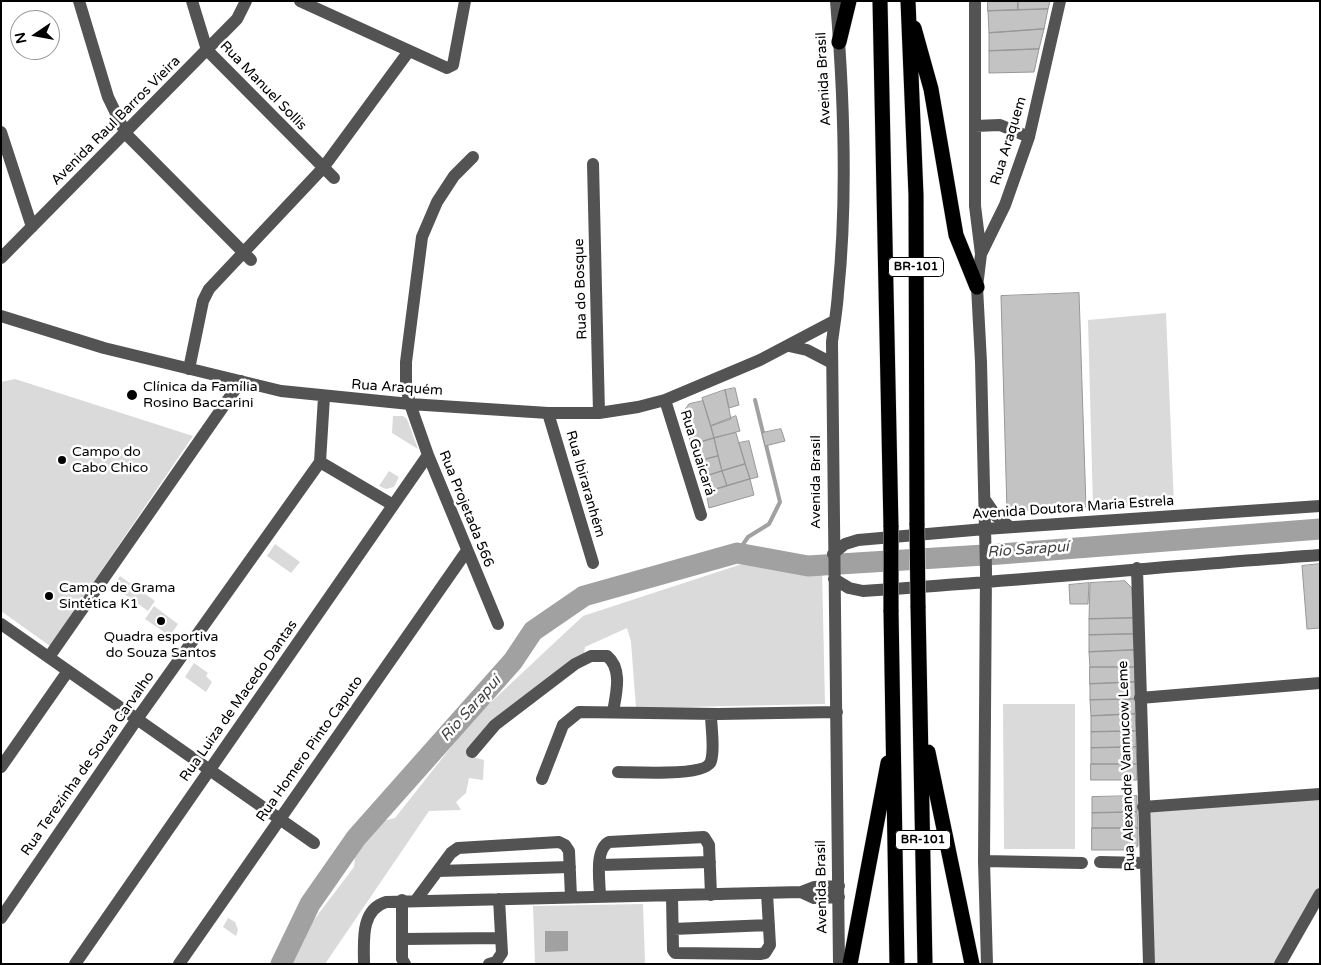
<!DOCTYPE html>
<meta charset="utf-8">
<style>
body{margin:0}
#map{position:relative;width:1321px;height:965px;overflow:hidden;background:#fff;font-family:"Varela Round",sans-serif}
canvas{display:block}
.frame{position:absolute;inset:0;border:2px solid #000;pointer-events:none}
.north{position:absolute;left:10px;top:10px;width:50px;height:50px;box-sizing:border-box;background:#fff;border:1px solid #999;border-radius:50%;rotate:258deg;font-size:14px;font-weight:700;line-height:20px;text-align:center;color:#000}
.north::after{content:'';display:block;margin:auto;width:18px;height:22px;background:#000;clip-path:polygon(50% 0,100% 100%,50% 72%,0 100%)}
</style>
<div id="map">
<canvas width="1321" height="965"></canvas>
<div class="frame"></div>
<div class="north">N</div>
</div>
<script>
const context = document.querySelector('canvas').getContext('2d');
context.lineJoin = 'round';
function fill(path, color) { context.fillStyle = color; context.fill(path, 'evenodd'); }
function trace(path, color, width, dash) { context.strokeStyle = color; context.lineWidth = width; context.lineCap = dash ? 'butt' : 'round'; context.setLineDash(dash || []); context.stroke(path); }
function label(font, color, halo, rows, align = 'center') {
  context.font = font + ' "Varela Round",sans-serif'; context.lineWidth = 5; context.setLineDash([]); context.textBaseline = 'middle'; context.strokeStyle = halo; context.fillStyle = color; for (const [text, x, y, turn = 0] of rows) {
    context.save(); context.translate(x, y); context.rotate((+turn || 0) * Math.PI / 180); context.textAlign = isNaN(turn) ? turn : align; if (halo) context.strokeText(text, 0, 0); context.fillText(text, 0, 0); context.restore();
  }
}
const green = new Path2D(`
 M1166,313l8,193 -81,1 -5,-187z
 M15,379l178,57 -143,210 -49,-35v-229z
 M393,416h10l4,3 11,30 -26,-16z
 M389,471l10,6 -5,10 -8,2 -7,-3z
 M275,544l25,18 -9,11 -24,-17z
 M751,561l58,11 13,-2 3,134 -189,4 -5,-66 -4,-14 -42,19 -1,7 -105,81 -13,20 18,5 -1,20 -14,-2 -3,15 -10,9 5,8 -32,1 -104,153h-35l17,-35 47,-62 2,-20 23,-25 16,-4 79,-100 109,-102z
 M120,576l35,25 -7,10 -35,-25z
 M154,606l24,18 -8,12 -25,-17z
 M194,663l14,10 -2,3 6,6 -6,10 -21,-15z
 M1003,704h72v145h-71z
 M1320,794v100l-41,70h-130l-6,-157z
 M643,904l2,59 -110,1 -2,-58z
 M228,918l7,4 3,8 -2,6 -13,-9z`);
const water = new Path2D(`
 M545,931h23v20l-23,1z`);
const stream = new Path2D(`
 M737,553l11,-16 21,-13 11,-22 -25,-102`);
const river = new Path2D(`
 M281,964l29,-60 46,-66 157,-177 20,-30 51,-35 153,-43 71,13 192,-12 320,-25`);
const building = new Path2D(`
 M988,1h30v9l-30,1z
 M1018,1h32l-2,8 -30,1z
 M1048,9l-4,20 -55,4 -1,-22z
 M1044,29l-5,20 -50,2v-18z
 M1039,49l-5,23 -45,1v-22z
 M1079,293l7,214 -79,4 -6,-215z
 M735,388l4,17 -10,3 -4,-18z
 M725,390l6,29 -20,7 -9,-28z
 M703,401l11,37 -23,7 -8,-33 6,-8z
 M736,416l4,15 -26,7 -3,-12z
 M781,429l4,12 -20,5 -3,-13z
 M736,433l9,31 -23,7 -8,-33z
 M714,438l4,18 -23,6 -4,-17z
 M749,441l9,36 -8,2 -11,-36z
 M718,456l4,15 -22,7 -5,-16z
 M745,464l5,15 -23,7 -5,-15z
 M722,471l5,15 -21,6 -6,-14z
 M750,479l4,16 -45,13 -3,-16z
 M1320,564v64l-13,1 -5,-63z
 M1125,581l7,7 1,30 -44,1 1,-36z
 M1089,583l-1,21h-18l-1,-19z
 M1133,618v16l-44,1v-16z
 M1133,634l1,16 -45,2v-17z
 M1134,650l1,17h-45l-1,-15z
 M1090,667h45v15l-45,2z
 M1135,682l1,17 -46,1v-16z
 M1136,699l-1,15 -44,2 -1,-16z
 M1135,714l1,17 -45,1v-16z
 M1136,731v16l-45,1v-16z
 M1136,747l1,17h-46v-16z
 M1091,764h46v16h-46z
 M1137,796v16l-45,1v-16z
 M1137,812l1,16h-46v-15z
 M1092,828h46v18l-7,4h-39z`);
const minor = new Path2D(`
 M79,1l29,96 18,37 125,126
 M192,1l15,49 127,128
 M300,1l147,67 6,-3 12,-64
 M836,1c8,96 12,196 2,292 -1,17 -4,33 -6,49l7,622
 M975,1v205l6,48
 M975,126l25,-1 29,12
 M1,132l31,95
 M473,157l-19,19 -17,26 -15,35 -16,125v24l4,18 18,51 70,169
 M593,164l6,249
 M1,258l236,-239 9,-18
 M1,316l103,32 177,43 129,13 138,9h51l39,-6 27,-7 95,-40 74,-39
 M789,346l18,4 25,13
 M189,369l14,-68 6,-12 114,-121 86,-117
 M665,400l36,115
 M548,413l45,150
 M320,462l73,43
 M985,500l11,16 14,11
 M833,554l12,-10 13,-4 127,-11 335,-23
 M1137,568l12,396
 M834,579l15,9 14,3c152,-10 304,-25 457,-36
 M1,624l313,219
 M49,657l192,-276
 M1140,698l180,-15
 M472,752l23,-27 80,-61 16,-8h16c16,13 9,38 6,56
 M1,767l67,-96
 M618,772c16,0 89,5 93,-11 4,-13 0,-33 0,-47
 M542,779l21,-54 16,-13 139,2 119,-2
 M1143,807l177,-13
 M984,861l98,2
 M1100,862l45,1
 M600,865l110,-3
 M438,871l132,-4
 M801,892l13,6 25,-1
 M672,896l1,54 2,3 85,1 5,-1 5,-8 -3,-52
 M600,897c0,-15 -6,-47 9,-55l95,-5 5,8 2,50
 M402,900v59l3,5
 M416,900l35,-47 7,-5 101,-6 6,3 4,6 2,46
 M1,918l136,-199 183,-257 4,-65
 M673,929l96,-4
 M403,939l98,-1
 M75,964l353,-509
 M179,964l287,-412
 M364,964c0,-22 -4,-54 22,-62l415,-10 13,-5 25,-1
 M489,964l7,-2 6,-9 -3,-54
 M987,964l-3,-103 2,-291 -5,-208 -4,-75 4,-33 24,-49 24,-68 31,-136
 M1280,964l40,-70`);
const highway = new Path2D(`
 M880,1l11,526
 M908,1l8,194 1,330
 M914,28l17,61 25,146 21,52
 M839,42l10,-41
 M918,606l7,358
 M891,610l6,354
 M928,752l44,212
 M850,964l38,-201`);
const highwayBridge = new Path2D(`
 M917,525l1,81
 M891,527v83`);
const markers = [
 [132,395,6,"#000"],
 [62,460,5,"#000"],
 [49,596,5,"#000"],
 [161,621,5,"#000"]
];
const shields = [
 [916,267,55],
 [923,840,55]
];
const shieldNames = [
 ["BR-101",916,267],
 ["BR-101",923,840]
];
const streetNames = [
 ["Avenida Brasil",824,79,-93],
 ["Rua Manuel Sollis",263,86,46],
 ["Avenida Raul Barros Vieira",116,121,-45],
 ["Rua Araquem",1009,141,-73],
 ["Rua do Bosque",581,289,-92],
 ["Rua Araquém",397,388,4],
 ["Rua Guaicará",697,453,73],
 ["Avenida Brasil",816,482,-90],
 ["Rua Ibiraranhém",585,484,74],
 ["Avenida Doutora Maria Estrela",1073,508,-4],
 ["Rua Projetada 566",466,509,68],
 ["Rua Luiza de Macedo Dantas",239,701,-55],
 ["Rua Homero Pinto Caputo",310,749,-55],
 ["Rua Terezinha de Souza Carvalho",88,764,-55],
 ["Rua Alexandre Vannucow Leme",1127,766,-92],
 ["Avenida Brasil",822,887,-91]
];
const poiNames = [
 ["Clínica da Família",143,387],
 ["Rosino Baccarini",143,403],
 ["Campo do",72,452],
 ["Cabo Chico",72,468],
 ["Campo de Grama",59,588],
 ["Sintética K1",59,604],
 ["Quadra esportiva",161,637,"center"],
 ["do Souza Santos",161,653,"center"]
];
const waterNames = [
 ["Rio Sarapuí",1028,550,-4],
 ["Rio Sarapuí",471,709,-48]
];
fill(green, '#dadada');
fill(water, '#a1a1a1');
trace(stream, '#a1a1a1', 4);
trace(river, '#a1a1a1', 21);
fill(building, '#c3c3c3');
trace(building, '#979797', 1);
trace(highway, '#dbdbdb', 16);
trace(minor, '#535353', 12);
trace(highway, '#000', 15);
trace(highwayBridge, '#dbdbdb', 16, []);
trace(highwayBridge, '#000', 15);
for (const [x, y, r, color] of markers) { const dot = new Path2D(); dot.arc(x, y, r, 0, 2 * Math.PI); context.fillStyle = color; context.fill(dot); trace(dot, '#fff', 2); }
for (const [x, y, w] of shields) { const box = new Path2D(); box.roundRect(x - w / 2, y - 9.5, w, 19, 4); context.fillStyle = '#fff'; context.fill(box); trace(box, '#000', 1); }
label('bold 12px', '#000', null, shieldNames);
label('14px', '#000', '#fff', streetNames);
label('14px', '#000', '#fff', poiNames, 'left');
label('italic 15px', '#424242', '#fff', waterNames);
</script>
